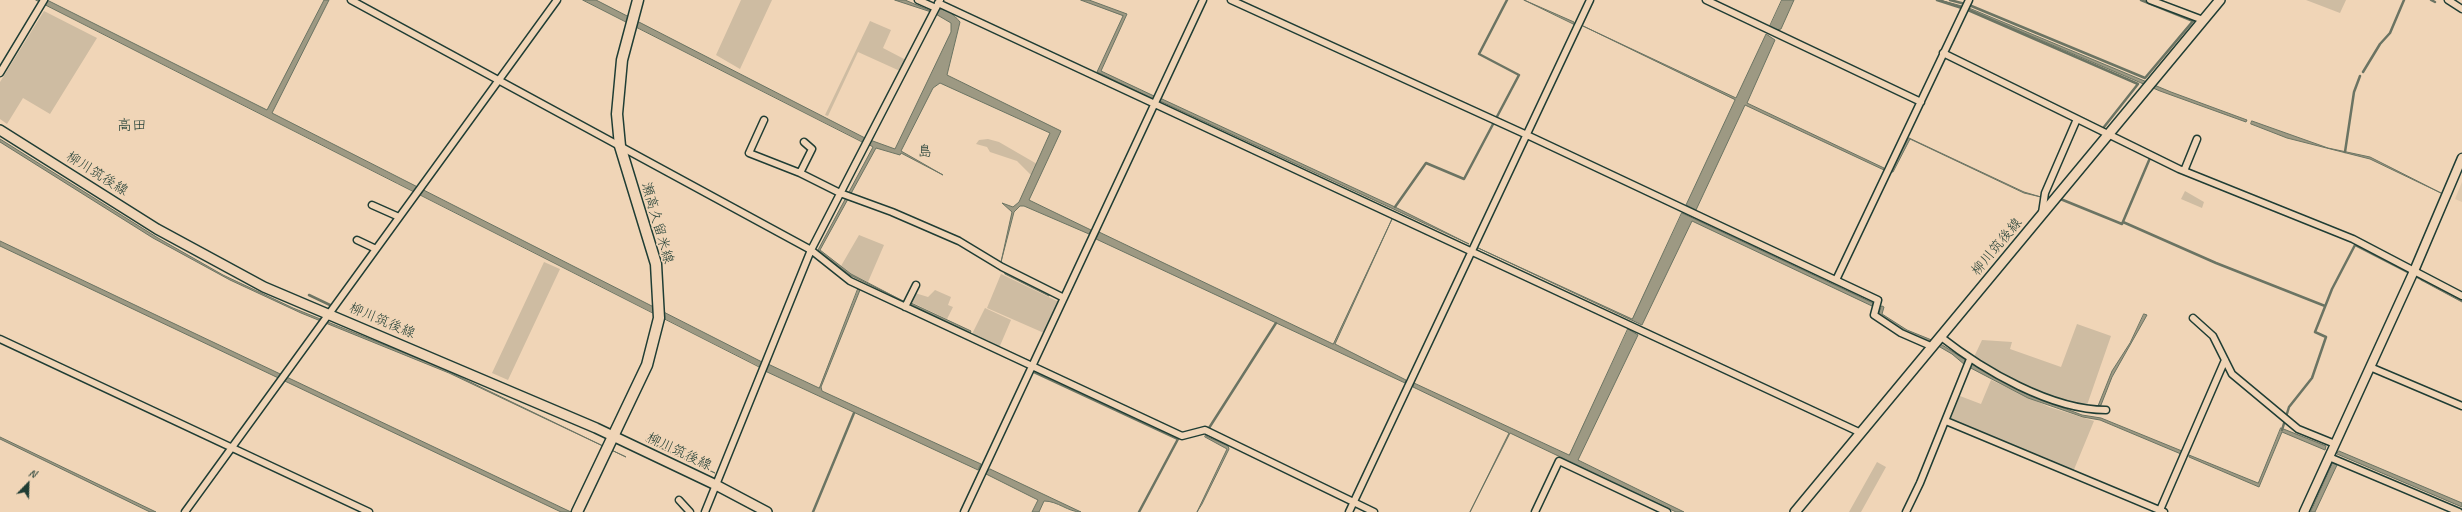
<!DOCTYPE html>
<meta charset="utf-8">
<style>
body{margin:0}
#map{position:relative;width:2462px;height:512px;overflow:hidden;background:#f0d5b7;font-family:Caveat,sans-serif}
canvas{display:block}
.north{position:absolute;left:8px;top:464px;width:40px;height:40px;-webkit-text-stroke:3px #f0d5b7;paint-order:stroke;rotate:23deg;font-size:11px;font-weight:700;line-height:16px;text-align:center;color:#1f3d34}
.north::after{content:'';display:block;margin:auto;width:14px;height:18px;background:#1f3d34;clip-path:polygon(50% 0,100% 100%,50% 72%,0 100%)}
</style>
<div id="map">
<canvas width="2462" height="512"></canvas>
<div class="north">N</div>
</div>
<script>
const g = document.querySelector('canvas').getContext('2d');
g.lineJoin = 'round';
function fill(path, color) { g.fillStyle = color; g.fill(path, 'evenodd'); }
function strokePath(path, color, width, dash) { g.strokeStyle = color; g.lineWidth = width; g.lineCap = dash ? 'butt' : 'round'; g.setLineDash(dash || []); g.stroke(path); }
function write(font, color, halo, rows, align = 'center') {
  g.font = font + ' Caveat,"Klee One",sans-serif'; g.lineWidth = 3.5; g.setLineDash([]); g.textBaseline = 'middle'; g.strokeStyle = halo; g.fillStyle = color; for (const [text, x, y, turn = 0] of rows) {
    g.save(); g.translate(x, y); g.rotate((+turn || 0) * Math.PI / 180); g.textAlign = isNaN(turn) ? turn : align; if (halo) g.strokeText(text, 0, 0); g.fillText(text, 0, 0); g.restore();
  }
}
const built = new Path2D(`
 M 2462,182 L 2462,202 L 2455,199 Z`);
const green = new Path2D(`
 M 741,0 L 772,0 L 740,69 L 716,55 Z
 M 2306,0 L 2346,0 L 2340,13 Z
 M 44,11 L 97,38 L 50,114 L 23,98 L 7,124 L 0,119 L 0,82 Z
 M 870,21 L 891,30 L 883,48 L 906,60 L 900,71 L 858,52 L 828,116 L 825,115 Z
 M 988,139 L 999,142 L 1037,164 L 1032,176 L 1017,161 L 990,152 L 987,147 L 976,144 L 979,140 Z
 M 2185,191 L 2204,202 L 2202,208 L 2181,199 Z
 M 859,235 L 884,245 L 868,282 L 851,274 L 841,266 Z
 M 544,262 L 560,269 L 508,380 L 492,373 Z
 M 1001,274 L 1059,302 L 1044,333 L 987,308 Z
 M 935,290 L 951,297 L 948,305 L 953,307 L 947,319 L 911,302 L 915,293 L 928,297 Z
 M 985,308 L 1011,320 L 999,348 L 972,334 Z
 M 2077,324 L 2111,336 L 2086,408 C 2047,400 2006,380 1974,357 L 1982,340 L 2012,342 L 2010,349 L 2061,367 Z
 M 1991,380 L 2049,407 L 2094,421 L 2073,472 L 1954,422 L 1951,418 L 1960,396 L 1981,404 Z
 M 1877,462 L 1886,467 L 1861,512 L 1849,512 Z`);
const water = new Path2D(`
 M 36,0 L 47,0 L 267,110 L 324,0 L 329,0 L 272,113 L 762,362 L 760,367 Z
 M 583,0 L 596,0 L 865,138 L 863,142 Z
 M 895,0 L 905,0 L 936,13 L 938,9 C 948,9 954,15 960,22 L 947,75 L 1061,131 L 1029,200 L 1091,230 L 1089,234 L 1024,206 L 1020,206 L 1014,212 L 1001,262 L 1012,212 L 1002,203 L 1013,207 L 1019,202 L 1050,133 L 940,83 L 933,88 L 901,151 L 943,175 L 901,153 L 900,155 L 876,148 L 820,250 L 851,274 L 905,302 L 850,275 L 818,250 L 873,147 L 868,144 L 870,140 L 895,149 L 951,32 L 951,23 L 934,13 Z
 M 1081,0 L 1089,0 L 1127,14 L 1101,71 L 1154,96 L 1153,99 L 1097,72 L 1123,16 Z
 M 1524,0 L 1574,22 L 1574,24 Z
 M 1782,0 L 1794,0 L 1781,29 L 1776,30 L 1770,26 Z
 M 1940,0 L 1969,8 L 2171,92 L 2247,120 L 2246,122 L 2160,91 L 1968,9 Z
 M 1583,26 L 1736,98 L 1766,34 L 1775,40 L 1747,103 L 1884,168 L 1884,170 L 1745,105 L 1696,210 L 1686,205 L 1735,100 Z
 M 1162,99 L 1395,207 L 1469,244 L 1160,101 Z
 M 2252,121 L 2328,148 L 2370,157 L 2443,194 L 2370,159 L 2287,138 L 2251,124 Z
 M 1909,138 L 2024,192 L 2041,197 L 2024,193 L 1910,139 L 1893,172 L 1891,172 Z
 M 0,139 L 158,238 L 223,275 L 293,308 L 437,366 L 626,457 L 449,373 L 301,313 L 230,280 L 153,238 L 0,142 Z
 M 1682,213 L 1873,303 L 1872,306 L 1692,221 L 1642,325 L 1476,247 L 1632,319 Z
 M 1392,219 L 1335,344 L 1406,380 L 1405,383 L 1096,239 L 1099,232 L 1333,344 Z
 M 0,241 L 571,512 L 561,512 L 0,246 Z
 M 1006,272 L 1050,294 L 1049,296 L 1005,274 Z
 M 2421,279 L 2462,301 L 2462,302 L 2421,280 Z
 M 858,289 L 860,290 L 821,387 L 822,391 L 981,464 L 978,470 L 765,371 L 768,364 L 819,388 Z
 M 911,303 L 971,331 L 970,333 L 910,304 Z
 M 1882,306 L 1884,307 L 1882,314 L 1907,330 L 1939,343 L 1972,364 L 2022,392 L 2082,415 L 2101,418 L 2182,451 L 2181,454 L 2100,420 L 2083,417 L 2028,398 L 1965,365 L 1952,354 L 1933,343 L 1904,331 L 1881,317 L 1879,314 Z
 M 2144,314 L 2147,315 L 2112,377 L 2101,405 L 2098,406 L 2112,371 L 2130,343 Z
 M 1628,329 L 1638,335 L 1578,460 L 1684,512 L 1676,512 L 1510,433 L 1470,512 L 1509,433 L 1413,387 L 1414,383 L 1569,455 Z
 M 2281,428 L 2326,446 L 2325,450 L 2282,432 L 2259,487 L 2189,457 L 2189,455 L 2258,483 Z
 M 1206,434 L 1206,436 L 1228,446 L 1229,449 L 1202,504 L 1197,512 L 1227,449 L 1205,437 Z
 M 0,437 L 156,512 L 150,512 L 0,439 Z
 M 646,440 L 715,473 L 647,442 Z
 M 2339,451 L 2462,503 L 2462,507 L 2337,454 Z
 M 2333,463 L 2337,465 L 2315,512 L 2311,512 Z
 M 990,469 L 1081,512 C 1068,512 1058,501 1044,501 L 1039,512 L 1032,512 L 1038,500 L 986,474 Z`);
const stream = new Path2D(`
 M 1937,0 L 1968,10 L 2138,84 L 2104,127
 M 1950,0 L 1969,5 L 2145,78 L 2193,21 L 2141,0
 M 2431,0 L 2435,2
 M 2363,72 L 2380,44 L 2390,33 L 2404,0
 M 2345,152 L 2354,92 L 2360,76
 M 2058,198 L 2122,224 L 2150,158
 M 1395,207 L 1426,163 L 1464,179 L 1519,75 L 1479,54 L 1507,0
 M 2123,222 L 2216,263 L 2325,306
 M 309,295 L 330,305
 M 1034,372 L 1178,439 L 1139,512
 M 1209,428 L 1276,323
 M 2282,430 L 2289,407 L 2312,378 L 2326,337 L 2315,332 L 2332,289 L 2355,245 L 2423,280
 M 813,512 L 854,413
 M 1657,512 L 1658,512`);
const minor = new Path2D(`
 M 351,0 L 811,250 L 850,281 L 1182,436 L 1205,430 L 1374,512
 M 918,0 L 936,8
 M 1231,0 L 1527,135 L 1878,300 L 1874,315 L 1901,333 L 1933,347
 M 1706,0 L 1921,102
 M 2150,0 L 2203,20
 M 2448,0 L 2462,9
 M 938,3 L 1861,433
 M 1943,53 L 2179,169 L 2353,239 L 2462,296
 M 0,73 L 44,0
 M 764,120 L 749,153 L 800,173 L 840,193 L 892,212 L 959,241 L 1002,267 L 1064,298
 M 2184,171 L 2197,139
 M 800,173 L 812,149 L 804,142
 M 372,205 L 399,217
 M 2042,213 L 2045,193 L 2077,119
 M 357,240 L 376,249
 M 1836,280 L 1969,0
 M 905,307 L 916,285
 M 2193,318 L 2213,336 L 2232,374 L 2298,429 L 2335,444
 M 1941,337 C 1983,370 2051,410 2106,410
 M 0,339 L 369,512
 M 2370,367 L 2462,406
 M 1946,421 L 2164,512
 M 2329,457 L 2459,512
 M 679,500 L 690,512
 M 2160,510 L 2225,360
 M 185,512 L 557,0
 M 705,512 L 811,250 L 940,0
 M 964,512 L 1203,0
 M 1349,512 L 1590,0
 M 1535,512 L 1559,461 L 1667,512
 M 1906,512 L 1920,483 L 1970,359`);
const tertiary = new Path2D(`
 M 2304,512 L 2414,271 L 2462,158`);
const secondary = new Path2D(`
 M 0,130 L 157,229 L 264,287 L 596,428 L 716,485 L 767,512
 M 1795,512 L 2220,0`);
const primary = new Path2D(`
 M 577,512 L 647,365 L 659,318 L 656,264 L 620,146 L 617,114 L 622,60 L 638,0`);
const streetNames = [
 ["柳川筑後線",97,174,32],
 ["瀬高久留米線",657,223,74],
 ["柳川筑後線",1997,247,-50],
 ["柳川筑後線",382,321,23],
 ["柳川筑後線",679,452,25]
];
const neighbourhoodNames = [
 ["高田",132,126],
 ["島",925,152]
];
fill(built, '#dec8ac');
fill(green, '#cebca2');
fill(water, '#9d9983');
strokePath(water, '#6b7463', 1);
strokePath(stream, '#6b7463', 2.5);
strokePath(minor, '#1f3d34', 9);
strokePath(tertiary, '#1f3d34', 11);
strokePath(secondary, '#1f3d34', 12);
strokePath(primary, '#1f3d34', 13);
strokePath(minor, '#f0d5b7', 6);
strokePath(tertiary, '#f0d5b7', 8);
strokePath(secondary, '#f0d5b7', 9);
strokePath(primary, '#f0d5b7', 10);
write('14px', '#1f3d34', '#f0d5b7', streetNames);
write('15px', '#1f3d34', '#f0d5b7', neighbourhoodNames);
</script>
